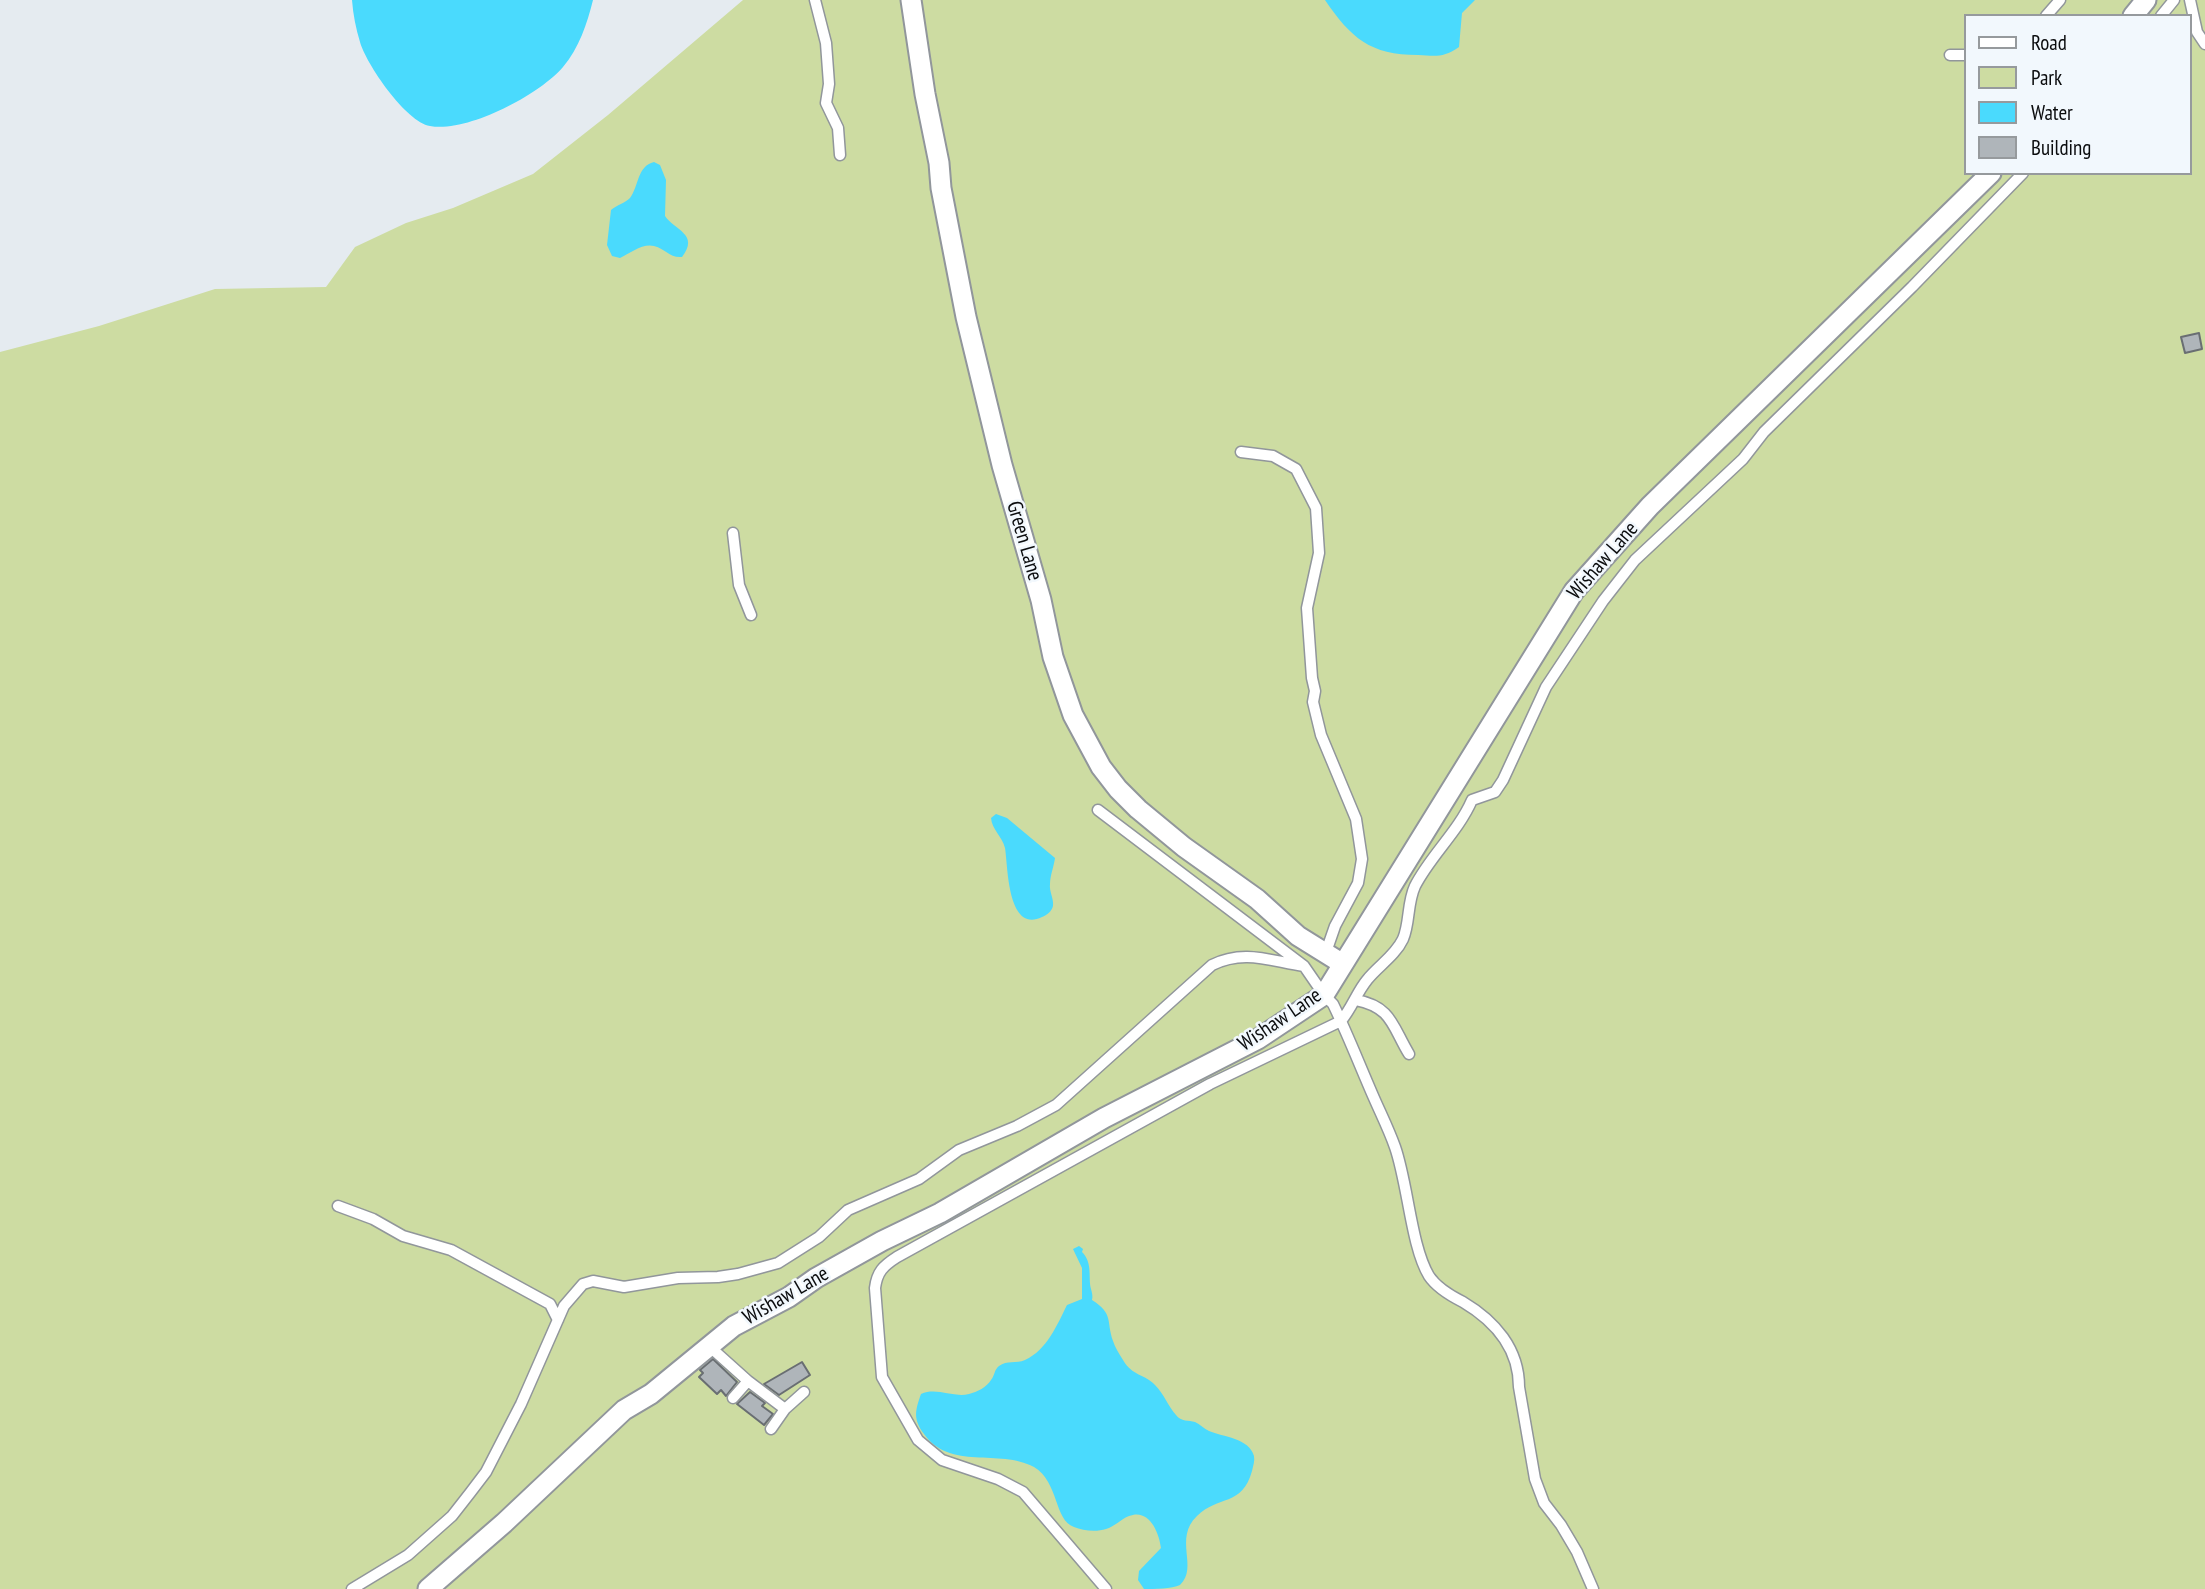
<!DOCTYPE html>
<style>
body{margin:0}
#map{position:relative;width:2205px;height:1589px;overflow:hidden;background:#e5ebf0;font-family:"PT Sans Narrow",sans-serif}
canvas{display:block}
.legend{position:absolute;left:1964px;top:14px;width:228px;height:161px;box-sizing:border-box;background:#f2f8fd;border:2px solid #969a9d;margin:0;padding:9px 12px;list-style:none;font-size:21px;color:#0b0c0e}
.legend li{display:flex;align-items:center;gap:14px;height:35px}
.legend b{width:35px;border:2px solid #969a9d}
</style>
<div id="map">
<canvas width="2205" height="1589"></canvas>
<ul class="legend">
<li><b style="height:9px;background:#fff"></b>Road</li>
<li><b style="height:19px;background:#cddca2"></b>Park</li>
<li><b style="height:19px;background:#4adafd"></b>Water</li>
<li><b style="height:19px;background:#afb5ba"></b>Building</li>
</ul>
</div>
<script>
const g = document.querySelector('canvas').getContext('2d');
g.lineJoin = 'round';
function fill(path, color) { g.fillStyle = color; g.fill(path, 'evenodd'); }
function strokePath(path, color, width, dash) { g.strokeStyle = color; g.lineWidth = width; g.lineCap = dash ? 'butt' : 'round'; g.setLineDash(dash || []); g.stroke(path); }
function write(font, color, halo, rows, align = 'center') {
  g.font = font + ' "PT Sans Narrow",sans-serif'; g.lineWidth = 5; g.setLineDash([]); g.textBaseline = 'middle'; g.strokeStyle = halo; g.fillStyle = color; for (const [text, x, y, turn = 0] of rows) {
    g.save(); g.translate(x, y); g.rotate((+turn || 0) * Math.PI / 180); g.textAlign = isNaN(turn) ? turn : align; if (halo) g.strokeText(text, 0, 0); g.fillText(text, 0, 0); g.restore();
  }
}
const green = new Path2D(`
 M 743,0 L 2205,0 L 2205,1589 L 0,1589 L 0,352 L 99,326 L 215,289 L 326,287 L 355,247 L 406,223 L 453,208 L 533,174 L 608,115 ZM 1965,16 L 2189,16 L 2189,173 L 1965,173 Z`);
const water = new Path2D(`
 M 352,0 L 593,0 C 587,24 579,48 563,67 C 539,95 467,133 430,126 C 406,122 366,64 360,42 C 356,29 353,14 352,0 Z
 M 1325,0 L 1475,0 L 1462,13 L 1459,47 C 1443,58 1436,56 1418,55 C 1370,55 1351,38 1325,0 Z
 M 654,162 L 660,165 L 666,180 L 665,216 C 674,230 700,234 682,257 C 669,258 666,249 654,246 C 643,243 630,253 620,258 L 612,256 L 607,245 L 611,210 C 617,205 625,203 630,198 C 639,186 637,166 654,162 Z
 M 996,814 L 1007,818 L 1055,858 C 1054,866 1050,876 1050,884 C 1049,891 1054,899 1053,906 C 1052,911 1047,915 1042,917 C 1007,934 1008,865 1005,848 C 1002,836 992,830 991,818 Z
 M 1079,1246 L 1083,1249 L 1082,1252 C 1093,1263 1088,1277 1091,1289 C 1092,1293 1093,1296 1092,1300 C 1114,1314 1106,1321 1113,1341 C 1115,1347 1119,1354 1123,1360 C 1132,1376 1145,1374 1155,1385 C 1164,1394 1168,1406 1176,1415 C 1181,1422 1189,1420 1195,1422 C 1200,1424 1204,1429 1209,1431 C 1223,1437 1249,1438 1254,1456 C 1255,1461 1253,1466 1252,1471 C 1242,1507 1218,1495 1197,1516 C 1173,1539 1199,1567 1180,1585 C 1172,1589 1154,1589 1144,1589 L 1138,1580 L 1139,1571 L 1161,1548 C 1159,1532 1149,1508 1129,1516 C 1121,1519 1114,1527 1106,1529 C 1097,1532 1083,1531 1074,1527 C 1054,1520 1059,1482 1034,1467 C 999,1448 950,1471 924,1434 C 913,1419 915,1411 921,1394 C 937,1387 953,1398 969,1394 C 977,1392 987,1387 991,1380 C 995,1375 994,1370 999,1366 C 1007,1360 1016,1364 1025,1360 C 1047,1350 1057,1325 1067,1305 L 1082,1299 L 1082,1268 L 1073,1249 Z`);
const building = new Path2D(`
 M 2199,333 L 2202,349 L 2185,353 L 2181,337 Z
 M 713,1359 L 737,1382 L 726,1396 L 721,1390 L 717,1394 L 699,1377 L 703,1373 L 700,1370 Z
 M 802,1362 L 810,1375 L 779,1395 L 764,1384 Z
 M 750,1392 L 765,1403 L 762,1406 L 773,1414 L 764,1425 L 737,1404 Z`);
const service = new Path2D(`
 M 815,0 L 826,43 L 829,84 L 826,103 L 838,128 L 840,155
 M 2190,0 L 2197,32 L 2205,44
 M 2046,16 L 2060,0
 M 2161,16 L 2174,0
 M 1950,55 L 1965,55
 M 1241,452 L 1273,456 L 1296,469 L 1316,508 L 1319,553 L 1307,608 L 1312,678 L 1315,691 L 1313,702 L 1321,735 L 1356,819 L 1362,859 L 1358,883 L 1335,926 L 1326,952
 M 733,533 L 739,585 L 751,615
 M 1098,810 L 1304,966 L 1324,995 L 1333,1004 C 1348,1035 1360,1066 1374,1098 C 1381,1114 1389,1130 1395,1147 C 1408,1184 1411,1246 1429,1276 C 1437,1288 1451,1296 1463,1302 C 1495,1321 1519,1349 1519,1387 L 1535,1479 L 1544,1503 L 1561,1525 L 1577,1552 L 1593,1589
 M 1356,1000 C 1392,1007 1392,1026 1409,1054
 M 338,1206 L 373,1219 L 403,1236 L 451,1250 L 550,1304 L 558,1320
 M 709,1346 L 748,1381 L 785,1409
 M 733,1398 L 748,1381
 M 771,1429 L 785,1409 L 804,1392
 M 352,1589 L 408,1555 L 452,1516 L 470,1493 L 486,1472 L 521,1404 L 564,1306 L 583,1284 L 593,1281 L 624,1287 L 678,1278 L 718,1277 L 738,1274 L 778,1263 L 819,1237 L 848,1210 L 919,1179 L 959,1150 L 1017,1126 L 1056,1105 L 1212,965 C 1244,949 1270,961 1304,966
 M 1106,1589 L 1023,1492 L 998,1479 L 942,1460 L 918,1440 L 882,1377 L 875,1288 C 877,1272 883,1266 897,1257 L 1210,1084 L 1341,1021 C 1352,1008 1357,992 1367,980 C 1378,966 1395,956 1403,939 C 1410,923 1407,903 1415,886 C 1431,855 1458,832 1472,800 L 1495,792 L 1503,780 L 1546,687 L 1603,601 L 1635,560 L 1743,459 L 1764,432 L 1912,287 L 2023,173`);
const minor = new Path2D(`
 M 911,0 L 925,94 L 939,163 L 941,188 L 966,317 L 1002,465 L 1041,600 L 1053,657 L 1073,715 L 1101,767 L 1118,789 L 1138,809 L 1184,847 L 1257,899 L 1298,936 L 1343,964
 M 2133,16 L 2146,0
 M 428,1589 L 504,1523 L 624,1410 L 651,1394 L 734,1326 L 789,1297 L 816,1278 L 882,1241 L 940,1213 L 1104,1118 L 1258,1039 L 1324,995 L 1574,591 L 1650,506 L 1991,173`);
const streetNames = [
 ["Green Lane",1024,541,74],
 ["Wishaw Lane",1603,561,-49],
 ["Wishaw Lane",1280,1020,-34],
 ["Wishaw Lane",786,1296,-30]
];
fill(green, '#cddca2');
fill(water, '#4adafd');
fill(building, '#afb5ba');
strokePath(building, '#696e72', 2);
strokePath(service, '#91969b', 13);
strokePath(minor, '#91969b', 23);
strokePath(service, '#fff', 10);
strokePath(minor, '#fff', 19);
write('21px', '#0b0c0e', '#f2f8fd', streetNames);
</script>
